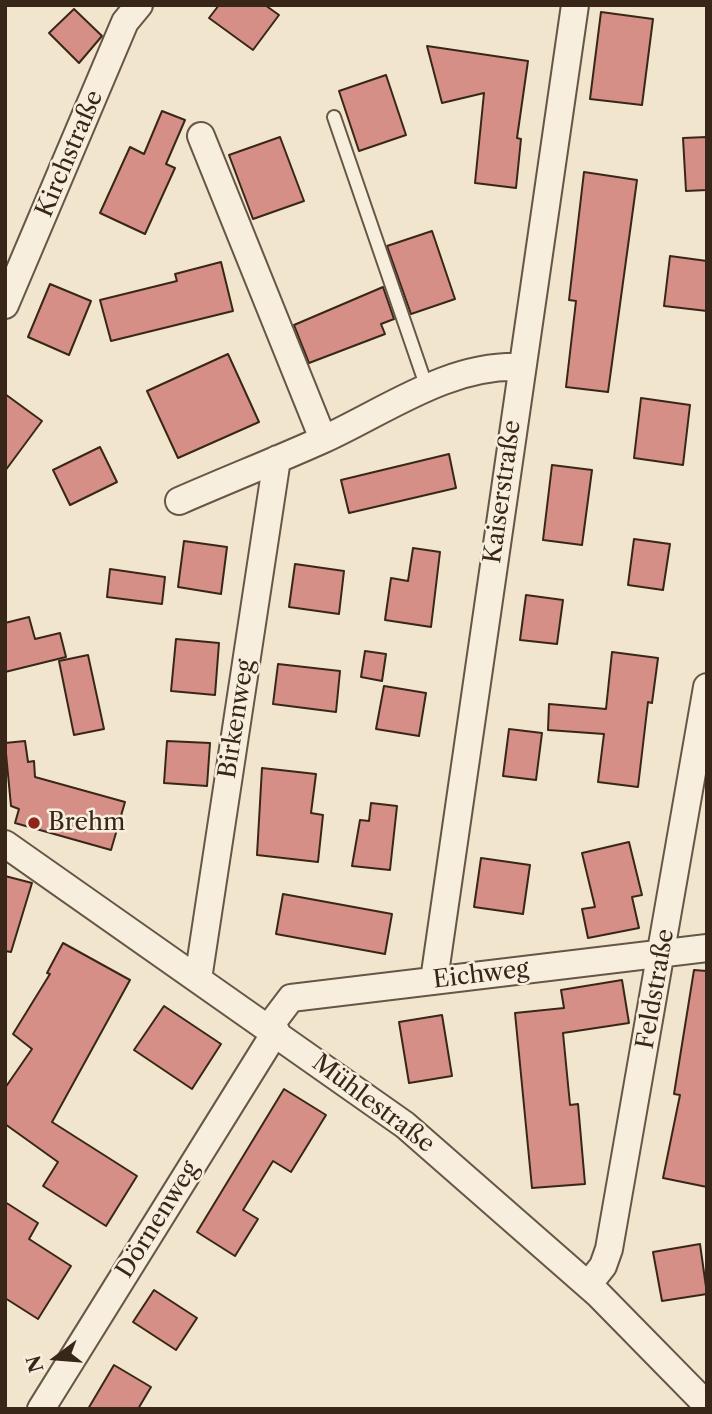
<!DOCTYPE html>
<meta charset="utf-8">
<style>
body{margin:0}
#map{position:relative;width:712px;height:1414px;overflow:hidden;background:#f2e5cd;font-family:"Libre Caslon Text",serif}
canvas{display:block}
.frame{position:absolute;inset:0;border:7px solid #382719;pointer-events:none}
.north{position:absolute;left:21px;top:1323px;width:70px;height:70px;-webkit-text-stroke:5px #f7eede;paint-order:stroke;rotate:254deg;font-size:19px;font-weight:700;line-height:28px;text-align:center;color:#382719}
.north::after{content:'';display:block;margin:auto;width:24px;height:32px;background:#382719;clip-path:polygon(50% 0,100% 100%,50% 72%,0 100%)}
</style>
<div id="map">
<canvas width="712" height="1414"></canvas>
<div class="frame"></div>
<div class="north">N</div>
</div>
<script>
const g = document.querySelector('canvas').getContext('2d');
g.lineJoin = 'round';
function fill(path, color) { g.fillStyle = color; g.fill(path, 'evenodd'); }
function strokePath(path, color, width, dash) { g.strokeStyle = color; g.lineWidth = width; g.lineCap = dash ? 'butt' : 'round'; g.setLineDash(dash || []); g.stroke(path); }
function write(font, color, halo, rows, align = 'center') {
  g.font = font + ' "Libre Caslon Text",serif'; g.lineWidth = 5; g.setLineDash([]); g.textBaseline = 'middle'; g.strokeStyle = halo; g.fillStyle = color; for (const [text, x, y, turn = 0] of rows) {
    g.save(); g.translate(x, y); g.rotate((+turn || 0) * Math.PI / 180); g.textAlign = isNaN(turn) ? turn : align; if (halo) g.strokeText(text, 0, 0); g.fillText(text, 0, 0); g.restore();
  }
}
const building = new Path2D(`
 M 219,5 L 265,5 L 279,15 L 253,50 L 209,18 Z
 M 74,9 L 102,36 L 79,63 L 49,33 Z
 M 601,12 L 653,19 L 642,105 L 590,99 Z
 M 427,46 L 528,61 L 517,138 L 521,139 L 516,188 L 475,183 L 484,93 L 442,103 Z
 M 386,75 L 406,135 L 359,151 L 339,91 Z
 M 162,111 L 185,120 L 166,164 L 175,168 L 145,234 L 100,213 L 130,147 L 144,154 Z
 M 280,137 L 304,201 L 253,219 L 229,155 Z
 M 707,137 L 707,190 L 686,191 L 683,138 Z
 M 584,172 L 637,180 L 608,392 L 566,387 L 576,301 L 569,300 Z
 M 432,231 L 455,299 L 411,314 L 387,246 Z
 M 670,256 L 707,261 L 707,311 L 664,306 Z
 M 221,262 L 233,311 L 111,341 L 100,300 L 177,281 L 175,274 Z
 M 50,284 L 91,301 L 69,355 L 28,337 Z
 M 383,287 L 394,319 L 381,324 L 385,334 L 309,363 L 294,325 Z
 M 228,354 L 259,422 L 178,458 L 147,391 Z
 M 5,394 L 42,421 L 5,471 Z
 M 641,398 L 690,405 L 683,465 L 634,458 Z
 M 100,447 L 117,482 L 70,505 L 53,470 Z
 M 449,454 L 456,488 L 349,513 L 341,480 Z
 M 552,465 L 592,470 L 582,545 L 543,540 Z
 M 634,539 L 670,544 L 663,590 L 628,585 Z
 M 184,541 L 227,547 L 221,594 L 178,587 Z
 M 413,548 L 440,552 L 431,627 L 385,620 L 391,578 L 408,581 Z
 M 295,564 L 344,571 L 339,614 L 289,607 Z
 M 110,569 L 165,577 L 162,604 L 107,597 Z
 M 526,595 L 563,600 L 557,644 L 520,640 Z
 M 29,617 L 35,639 L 60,633 L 66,657 L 5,672 L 5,623 Z
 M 176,639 L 219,643 L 215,695 L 171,691 Z
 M 365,651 L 386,654 L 382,681 L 361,677 Z
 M 612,652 L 658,658 L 652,703 L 648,702 L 638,787 L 598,782 L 604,734 L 548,730 L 549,704 L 606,709 Z
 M 88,655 L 104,729 L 74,735 L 59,661 Z
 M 278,664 L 340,671 L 336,712 L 273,704 Z
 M 384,686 L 426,693 L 419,736 L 376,729 Z
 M 509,729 L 542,733 L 536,780 L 503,776 Z
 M 25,741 L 28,762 L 34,761 L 35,777 L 125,802 L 111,850 L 15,823 L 19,809 L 11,806 L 5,743 Z
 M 167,741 L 210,743 L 207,786 L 164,783 Z
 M 262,768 L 316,774 L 311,813 L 323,815 L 318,862 L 257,855 Z
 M 371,803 L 397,806 L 390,870 L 352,866 L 360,820 L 369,821 Z
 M 629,842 L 642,895 L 632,897 L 639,928 L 588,938 L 582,909 L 595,907 L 582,853 Z
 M 481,858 L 530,865 L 523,914 L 474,907 Z
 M 5,876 L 32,883 L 11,952 L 5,951 Z
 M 283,894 L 392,914 L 385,954 L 276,934 Z
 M 63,943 L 130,980 L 52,1122 L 137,1176 L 106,1226 L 43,1186 L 58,1162 L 5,1124 L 5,1088 L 32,1049 L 13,1034 L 50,974 L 47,973 Z
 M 694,970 L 707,971 L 707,1187 L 663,1178 L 680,1095 L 674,1094 Z
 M 622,980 L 629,1023 L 563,1033 L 570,1105 L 578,1104 L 585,1184 L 532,1188 L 515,1013 L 564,1008 L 561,990 Z
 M 164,1006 L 221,1044 L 192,1089 L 134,1050 Z
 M 442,1015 L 452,1076 L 409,1083 L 399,1022 Z
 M 284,1089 L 326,1115 L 291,1172 L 273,1161 L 243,1210 L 258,1219 L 235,1256 L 197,1232 Z
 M 5,1202 L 38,1223 L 29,1239 L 71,1266 L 38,1319 L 5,1298 Z
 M 700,1244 L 707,1294 L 662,1301 L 653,1252 Z
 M 154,1290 L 197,1318 L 176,1350 L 133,1322 Z
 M 114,1365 L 151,1387 L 138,1409 L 88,1409 Z`);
const lane = new Path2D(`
 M 334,117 L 427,388`);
const street = new Path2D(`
 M 201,136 L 323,439
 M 5,305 L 125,22 L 139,5
 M 179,501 C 227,480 275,461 322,440 C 386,411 448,364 521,367
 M 5,844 L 405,1125 L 598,1294 L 707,1405
 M 198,979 L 277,459
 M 434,980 L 575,5
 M 269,1027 L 291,998 L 707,948
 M 588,1285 L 603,1266 L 609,1249 L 707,687
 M 41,1409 L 276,1031`);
const markers = [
 [34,823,7,"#8f2418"]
];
const streetNames = [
 ["Kirchstraße",70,154,-67],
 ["Kaiserstraße",503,492,-82],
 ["Birkenweg",237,719,-81],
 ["Eichweg",481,975,-7],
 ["Feldstraße",656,989,-80],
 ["Mühlestraße",373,1104,37],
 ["Dörnenweg",158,1220,-58]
];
const poiNames = [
 ["Brehm",48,823]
];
fill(building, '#d58f86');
strokePath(building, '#382719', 2);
strokePath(lane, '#665646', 16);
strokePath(street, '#665646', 30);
strokePath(lane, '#f7eede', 12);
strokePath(street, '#f7eede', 26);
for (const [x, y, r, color] of markers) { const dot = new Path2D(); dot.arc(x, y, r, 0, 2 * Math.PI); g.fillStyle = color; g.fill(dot); strokePath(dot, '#f7eede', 2.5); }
write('24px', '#382719', '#f7eede', streetNames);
write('24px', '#382719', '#f7eede', poiNames, 'left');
</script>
